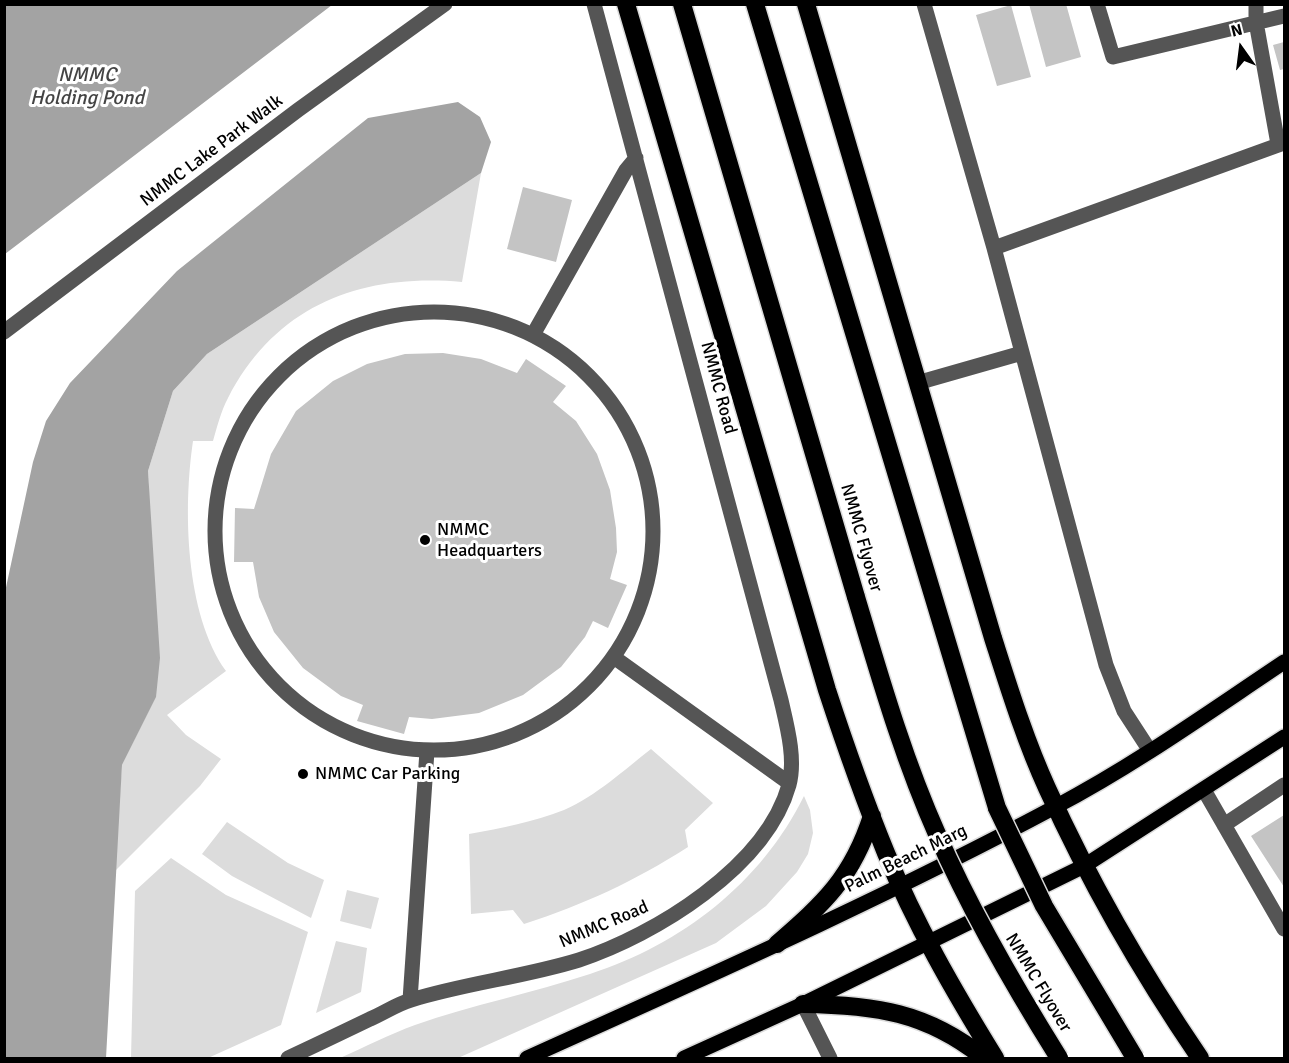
<!DOCTYPE html>
<style>
body{margin:0}
#map{position:relative;width:1289px;height:1063px;overflow:hidden;background:#fff;font-family:Signika,sans-serif}
canvas{display:block}
.frame{position:absolute;inset:0;border:6px solid #000;pointer-events:none}
.north{position:absolute;left:1211px;top:18px;width:60px;height:60px;-webkit-text-stroke:4px #fff;paint-order:stroke;rotate:346deg;font-size:16px;font-weight:700;line-height:24px;text-align:center;color:#000}
.north::after{content:'';display:block;margin:auto;width:21px;height:27px;background:#000;clip-path:polygon(50% 0,100% 100%,50% 72%,0 100%)}
</style>
<div id="map">
<canvas width="1289" height="1063"></canvas>
<div class="frame"></div>
<div class="north">N</div>
</div>
<script>
const g = document.querySelector('canvas').getContext('2d');
g.lineJoin = 'round';
function fill(path, color) { g.fillStyle = color; g.fill(path, 'evenodd'); }
function strokePath(path, color, width, dash) { g.strokeStyle = color; g.lineWidth = width; g.lineCap = dash ? 'butt' : 'round'; g.setLineDash(dash || []); g.stroke(path); }
function write(font, color, halo, rows, align = 'center') {
  g.font = font + ' Signika,sans-serif'; g.lineWidth = 6; g.setLineDash([]); g.textBaseline = 'middle'; g.strokeStyle = halo; g.fillStyle = color; for (const [text, x, y, turn = 0] of rows) {
    g.save(); g.translate(x, y); g.rotate((+turn || 0) * Math.PI / 180); g.textAlign = isNaN(turn) ? turn : align; if (halo) g.strokeText(text, 0, 0); g.fillText(text, 0, 0); g.restore();
  }
}
const green = new Path2D(`
 M 481,173 L 462,282 C 361,273 276,305 228,398 C 221,411 217,427 213,441 L 193,441 C 183,508 185,614 226,671 L 167,715 L 186,735 L 221,759 L 200,786 L 114,872 L 122,765 L 156,696 L 148,471 L 173,391 L 207,354 Z
 M 651,749 L 713,803 L 685,830 L 688,847 C 633,882 585,904 524,924 L 513,910 L 471,914 L 469,834 C 502,828 533,822 564,810 C 596,796 624,770 651,749 Z
 M 804,796 L 810,810 L 813,833 L 808,854 L 797,872 L 766,906 L 716,943 L 458,1058 L 340,1058 C 365,1047 390,1034 415,1025 C 472,1005 532,993 590,974 C 682,944 761,883 804,796 Z
 M 227,822 L 288,863 L 324,880 L 311,918 L 232,876 L 202,854 Z
 M 171,858 L 226,895 L 308,932 L 281,1025 L 208,1058 L 131,1058 L 135,891 Z
 M 347,890 L 379,898 L 371,929 L 340,921 Z
 M 336,941 L 367,948 L 361,992 L 316,1013 Z`);
const water = new Path2D(`
 M 5,4 L 332,4 L 332,5 L 5,254 Z
 M 458,102 L 480,117 L 491,142 L 481,173 L 207,354 L 173,391 L 148,471 L 160,658 L 156,697 L 122,765 L 106,1058 L 5,1058 L 5,592 L 33,462 L 46,421 L 70,383 L 177,271 L 368,118 Z`);
const building = new Path2D(`
 M 1029,4 L 1066,4 L 1081,57 L 1046,67 Z
 M 1011,5 L 1031,77 L 997,86 L 976,15 Z
 M 1284,42 L 1284,69 L 1280,70 L 1273,45 Z
 M 523,187 L 572,200 L 556,262 L 507,249 Z
 M 443,353 L 481,359 L 517,373 L 526,359 L 566,386 L 553,402 L 576,421 L 597,454 L 610,490 L 616,528 L 617,552 L 610,579 L 627,585 L 608,628 L 593,621 L 585,637 L 561,667 L 523,695 L 479,713 L 432,719 L 409,717 L 404,734 L 357,721 L 363,705 L 341,696 L 303,668 L 274,632 L 259,597 L 253,562 L 234,562 L 235,508 L 254,509 L 271,454 L 296,411 L 333,381 L 367,364 L 405,354 Z
 M 1284,815 L 1284,887 L 1251,836 Z`);
const minor = new Path2D(`
 M 924,4 L 994,248
 M 1097,4 L 1113,57 L 1284,16
 M 1256,4 L 1256,22 L 1278,144
 M215 531a219 219 0 1 1 438 0a219 219 0 1 1-438 0Z
 M 4,332 L 298,110 L 445,4
 M 534,333 L 626,170 L 636,158
 M 917,383 L 1022,353
 M 615,658 L 789,783
 M 1150,751 L 1124,711 L 1106,665 L 994,248 L 1284,143
 M 1204,790 L 1284,929
 M 1224,825 L 1284,785
 M 410,1000 L 427,751
 M 803,1004 L 830,1058
 M 288,1058 C 316,1045 343,1032 370,1019 C 384,1013 397,1004 411,1000 C 466,983 524,977 579,960 C 655,935 766,867 789,785 C 796,759 787,726 781,700 L 594,4`);
const major = new Path2D(`
 M 527,1058 C 704,978 883,899 1055,807 C 1135,765 1209,712 1284,662
 M 684,1058 L 803,1004 L 1084,866 L 1284,737`);
const highway = new Path2D(`
 M 626,4 L 827,690 C 845,745 864,799 886,853 C 915,924 955,993 995,1058
 M 682,4 L 856,597
 M 755,4 L 997,808
 M 806,4 L 993,638 C 1009,688 1025,740 1047,788 C 1090,883 1142,973 1200,1058
 M 777,944 C 824,903 852,878 872,816
 M 803,1004 C 875,1005 927,1012 984,1058`);
const highwayBridge = new Path2D(`
 M 856,597 C 880,677 903,758 937,834 C 971,912 1014,986 1059,1058
 M 997,808 L 1044,906 L 1135,1058`);
const markers = [
 [425,540,6,"#000"],
 [303,774,6,"#000"]
];
const streetNames = [
 ["NMMC Lake Park Walk",212,151,-37],
 ["NMMC Road",718,388,75],
 ["NMMC Flyover",861,538,74],
 ["Palm Beach Marg",906,859,-26],
 ["NMMC Road",604,925,-23],
 ["NMMC Flyover",1038,983,59]
];
const poiNames = [
 ["NMMC",437,530],
 ["Headquarters",437,551],
 ["NMMC Car Parking",315,774]
];
const waterNames = [
 ["NMMC",87,76],
 ["Holding Pond",87,99]
];
fill(green, '#dcdcdc');
fill(water, '#a3a3a3');
fill(building, '#c4c4c4');
strokePath(major, '#dbdbdb', 18);
strokePath(highway, '#dbdbdb', 21);
strokePath(minor, '#555', 15);
strokePath(major, '#000', 15);
strokePath(highway, '#000', 18);
strokePath(highwayBridge, '#dbdbdb', 21, []);
strokePath(highwayBridge, '#000', 18);
for (const [x, y, r, color] of markers) { const dot = new Path2D(); dot.arc(x, y, r, 0, 2 * Math.PI); g.fillStyle = color; g.fill(dot); strokePath(dot, '#fff', 2); }
write('18px', '#000', '#fff', streetNames);
write('18px', '#000', '#fff', poiNames, 'left');
write('italic 20px', '#444', '#fff', waterNames);
</script>
